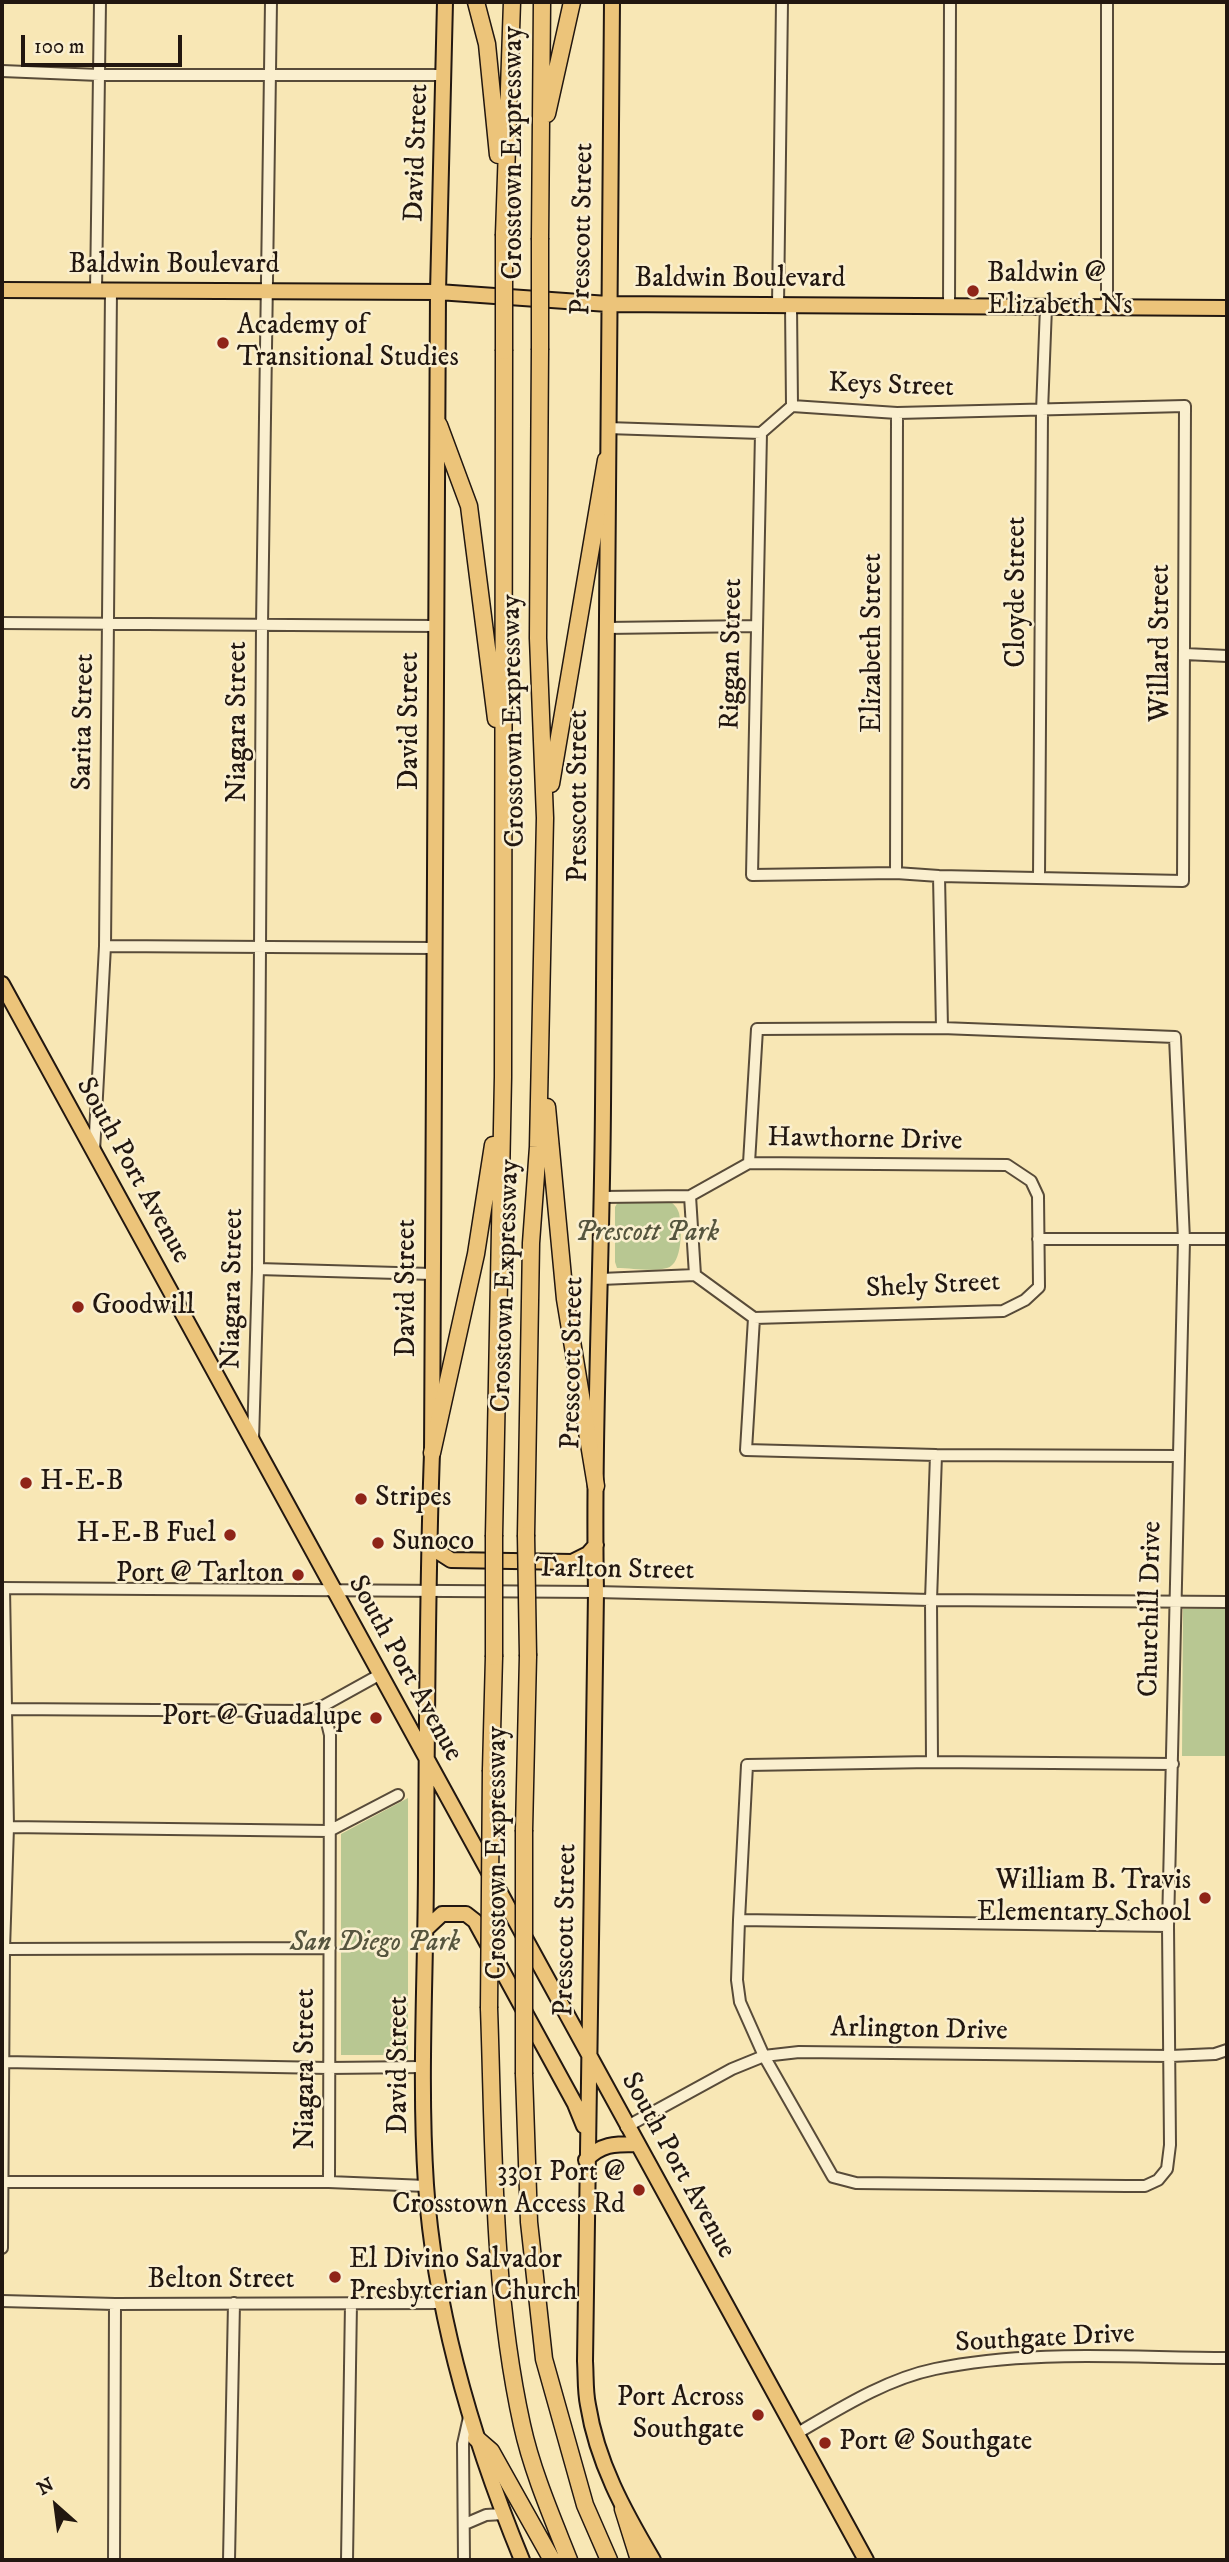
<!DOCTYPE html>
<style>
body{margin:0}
#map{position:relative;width:1229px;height:2562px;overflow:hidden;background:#f8e7b5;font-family:"IM FELL DW Pica",serif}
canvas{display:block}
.frame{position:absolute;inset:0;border:4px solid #221710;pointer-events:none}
.north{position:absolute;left:21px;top:2471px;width:70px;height:70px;-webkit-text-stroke:5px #faefcf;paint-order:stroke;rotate:332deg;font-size:19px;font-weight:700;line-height:28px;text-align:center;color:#221710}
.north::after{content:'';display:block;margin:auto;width:24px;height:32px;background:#221710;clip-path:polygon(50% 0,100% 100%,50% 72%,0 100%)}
.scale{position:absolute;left:21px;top:35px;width:161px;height:32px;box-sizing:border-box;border:4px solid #221710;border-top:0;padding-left:9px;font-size:21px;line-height:24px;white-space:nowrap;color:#221710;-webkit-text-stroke:5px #faefcf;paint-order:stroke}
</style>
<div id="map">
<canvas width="1229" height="2562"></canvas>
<div class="frame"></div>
<div class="north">N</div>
<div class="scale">100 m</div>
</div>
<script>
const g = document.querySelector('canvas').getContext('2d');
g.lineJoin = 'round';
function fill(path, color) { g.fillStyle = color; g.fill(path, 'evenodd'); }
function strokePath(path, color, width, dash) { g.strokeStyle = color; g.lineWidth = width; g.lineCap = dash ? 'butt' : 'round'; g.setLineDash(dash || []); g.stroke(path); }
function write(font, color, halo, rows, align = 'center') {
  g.font = font + ' "IM FELL DW Pica",serif'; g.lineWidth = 5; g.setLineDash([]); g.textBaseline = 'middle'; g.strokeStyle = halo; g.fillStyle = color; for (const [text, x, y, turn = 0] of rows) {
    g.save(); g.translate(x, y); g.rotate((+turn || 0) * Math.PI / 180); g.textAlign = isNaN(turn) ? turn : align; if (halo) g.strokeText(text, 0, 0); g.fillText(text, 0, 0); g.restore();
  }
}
const green = new Path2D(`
 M 619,1200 L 669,1201 C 674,1204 677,1207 679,1213 C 682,1227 683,1264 667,1268 C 653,1272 632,1268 617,1268 L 615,1262 L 615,1207 Z
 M 1227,1608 L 1227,1756 L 1182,1756 L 1183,1609 Z
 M 408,1798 L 408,2055 L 341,2055 L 341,1834 Z`);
const minor = new Path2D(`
 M 2,71 L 99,75 L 445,75
 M 96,291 L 100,2
 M 778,305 L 782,2
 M 791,305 L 792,406
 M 949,306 L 950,2
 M 1107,307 L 1107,2
 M 607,428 L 761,433 L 792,406 L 897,413 L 1185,406 L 1183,881 L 939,876 L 896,873 L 752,875 L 761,433
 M 2,623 L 436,626
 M 606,628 L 757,626
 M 1185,654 L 1227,656
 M 896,873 L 897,413
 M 939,876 L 942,1028
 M 1039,877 L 1042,411 L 1046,307
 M 105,946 L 434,948
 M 94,1152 L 105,946 L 111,291
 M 749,1163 L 757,1029 L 942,1028 L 1175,1037 L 1184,1240 L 1168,1926 L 1170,2145 L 1167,2169 L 1158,2180 L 1145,2186 L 1126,2186 L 856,2183 L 833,2177 L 764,2056 L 740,2002 L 737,1980 L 739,1920 L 747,1765 L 932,1762 L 1173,1764
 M 690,1196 L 695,1275
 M 1038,1239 L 1227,1239
 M 258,1269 L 432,1274
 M 601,1279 L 695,1275 L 754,1318 L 1003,1311 L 1025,1300 L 1039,1287 L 1038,1196 L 1031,1181 L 1007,1165 L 749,1163 L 690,1196 L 602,1197
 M 754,1318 L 746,1450 L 936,1455 L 1178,1456
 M 253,1441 L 258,1269 L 262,625 L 271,2
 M 2,1588 L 596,1592 L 931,1600 L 1227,1602
 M 323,1706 L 330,1735 L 329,2182
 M 5,1709 L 304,1711 L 323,1706 L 379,1675
 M 932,1762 L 931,1600 L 936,1455
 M 8,1827 L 329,1831 L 398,1795
 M 739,1920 L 1168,1926
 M 4,1949 L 330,1948
 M 4,2062 L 328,2068 L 423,2067
 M 626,2127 L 732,2069 L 764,2056 L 799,2052 L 1171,2056 L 1215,2054 L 1227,2050
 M 4,2182 L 329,2182 L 426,2186
 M 2,2248 L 4,1949 L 8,1827 L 4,1588
 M 2,2301 L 115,2304 L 441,2303
 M 796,2434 C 839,2409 886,2379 935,2369 C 1030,2349 1131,2358 1227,2358
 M 465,2524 L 486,2515 L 503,2514
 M 114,2560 L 115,2304
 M 229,2560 L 234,2303
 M 347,2560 L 351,2303
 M 464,2560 L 463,2444 L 469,2417`);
const major = new Path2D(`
 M 445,2 L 438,292 L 432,1453 C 427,1590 427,1727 426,1864 C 426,1971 419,2079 426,2185 C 435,2314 473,2441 522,2560
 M 612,2 C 607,369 605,737 603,1105 C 602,1267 593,1430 596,1592 L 585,2361 C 586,2376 585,2391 588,2405 C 597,2462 624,2511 653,2560
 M 2,290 L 438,292 L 608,304 L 1227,308
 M 2,984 L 866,2560
 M 429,1538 L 437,1551 L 451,1560 L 572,1562 L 588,1554 L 596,1545
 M 426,1929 L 442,1914 L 466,1914 L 475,1921 L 575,2104 L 584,2126
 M 586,2160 C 601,2144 614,2144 636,2144`);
const highway = new Path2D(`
 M 476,2 L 487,44 L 498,155
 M 547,114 L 572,2
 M 504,234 L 512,2
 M 540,238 L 542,2
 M 439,425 L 469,506 L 496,719
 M 551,784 L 606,460
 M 547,1107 L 565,1299 L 596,1486
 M 432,1453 L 476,1254 L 493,1145
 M 494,1535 L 503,1077 L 504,351
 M 526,1535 L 531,1243 L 538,1147 L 545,818 L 538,638 L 540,350
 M 491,1770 L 494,1657
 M 524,1830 L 528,1656
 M 489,2008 C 494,2147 492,2289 522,2425 C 532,2471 552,2517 569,2560
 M 524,2074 L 529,2222 L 544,2359 L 585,2505 L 609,2560
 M 476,2438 L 491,2451 L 552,2560
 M 623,2509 L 639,2560`);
const highwayBridge = new Path2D(`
 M 540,350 L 540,238
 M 504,351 L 504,234
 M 494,1535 L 494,1657
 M 526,1535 L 528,1656
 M 524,1830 L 524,2074
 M 489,2008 L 491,1770`);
const markers = [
 [973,291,7,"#8f2418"],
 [223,343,7,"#8f2418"],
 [78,1307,7,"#8f2418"],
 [26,1483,7,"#8f2418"],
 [361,1499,7,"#8f2418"],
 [230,1535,7,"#8f2418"],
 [378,1543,7,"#8f2418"],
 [298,1575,7,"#8f2418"],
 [376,1718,7,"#8f2418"],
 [1205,1898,7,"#8f2418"],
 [639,2190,7,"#8f2418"],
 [335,2277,7,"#8f2418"],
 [758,2415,7,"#8f2418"],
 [825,2443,7,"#8f2418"]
];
const streetNames = [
 ["David Street",418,153,-88],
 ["Crosstown Expressway",515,153,-90],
 ["Presscott Street",584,229,-89],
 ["Baldwin Boulevard",174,266],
 ["Baldwin Boulevard",740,280],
 ["Keys Street",891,387,2],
 ["Cloyde Street",1018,592,-90],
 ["Elizabeth Street",874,643,-90],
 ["Willard Street",1162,643,-90],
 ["Riggan Street",733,654,-89],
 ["David Street",411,721,-90],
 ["Crosstown Expressway",515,721,-91],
 ["Sarita Street",85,722,-89],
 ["Niagara Street",239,722,-90],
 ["Presscott Street",580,796,-90],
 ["Hawthorne Drive",865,1141,1],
 ["South Port Avenue",132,1171,61],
 ["Crosstown Expressway",507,1286,-88],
 ["Shely Street",933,1287,-3],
 ["David Street",408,1288,-90],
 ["Niagara Street",234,1289,-89],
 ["Presscott Street",574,1363,-89],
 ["Tarlton Street",615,1571,1],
 ["Churchill Drive",1152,1609,-89],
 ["South Port Avenue",404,1669,61],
 ["Crosstown Expressway",499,1853,-90],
 ["Presscott Street",567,1930,-89],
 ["Arlington Drive",919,2031,1],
 ["David Street",400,2065,-90],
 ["Niagara Street",307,2069,-90],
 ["South Port Avenue",677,2166,61],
 ["Belton Street",221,2281],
 ["Southgate Drive",1045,2340,-3]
];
const poiNames = [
 ["Baldwin @",987,275],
 ["Elizabeth Ns",987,307],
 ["Academy of",237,327],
 ["Transitional Studies",237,359],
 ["Goodwill",92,1307],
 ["H-E-B",40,1483],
 ["Stripes",375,1499],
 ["H-E-B Fuel",216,1535,"right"],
 ["Sunoco",392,1543],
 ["Port @ Tarlton",284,1575,"right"],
 ["Port @ Guadalupe",362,1718,"right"],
 ["William B. Travis",1191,1882,"right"],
 ["Elementary School",1191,1914,"right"],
 ["3301 Port @",625,2174,"right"],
 ["Crosstown Access Rd",625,2206,"right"],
 ["El Divino Salvador",349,2261],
 ["Presbyterian Church",349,2293],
 ["Port Across",744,2399,"right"],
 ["Southgate",744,2431,"right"],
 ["Port @ Southgate",839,2443]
];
const parkNames = [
 ["Prescott Park",647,1234],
 ["San Diego Park",375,1944]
];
fill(green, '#b8c792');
strokePath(minor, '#584b39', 14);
strokePath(major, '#221710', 18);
strokePath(highway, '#221710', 19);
strokePath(minor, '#faefcf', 10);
strokePath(major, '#ecc47a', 14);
strokePath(highway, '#ecc47a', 16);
strokePath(highwayBridge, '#221710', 19, []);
strokePath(highwayBridge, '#ecc47a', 16);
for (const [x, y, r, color] of markers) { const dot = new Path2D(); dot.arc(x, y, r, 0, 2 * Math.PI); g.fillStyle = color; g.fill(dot); strokePath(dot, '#faefcf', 2.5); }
write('28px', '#221710', '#faefcf', streetNames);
write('28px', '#221710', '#faefcf', poiNames, 'left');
write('italic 28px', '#56553e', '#faefcf', parkNames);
</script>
